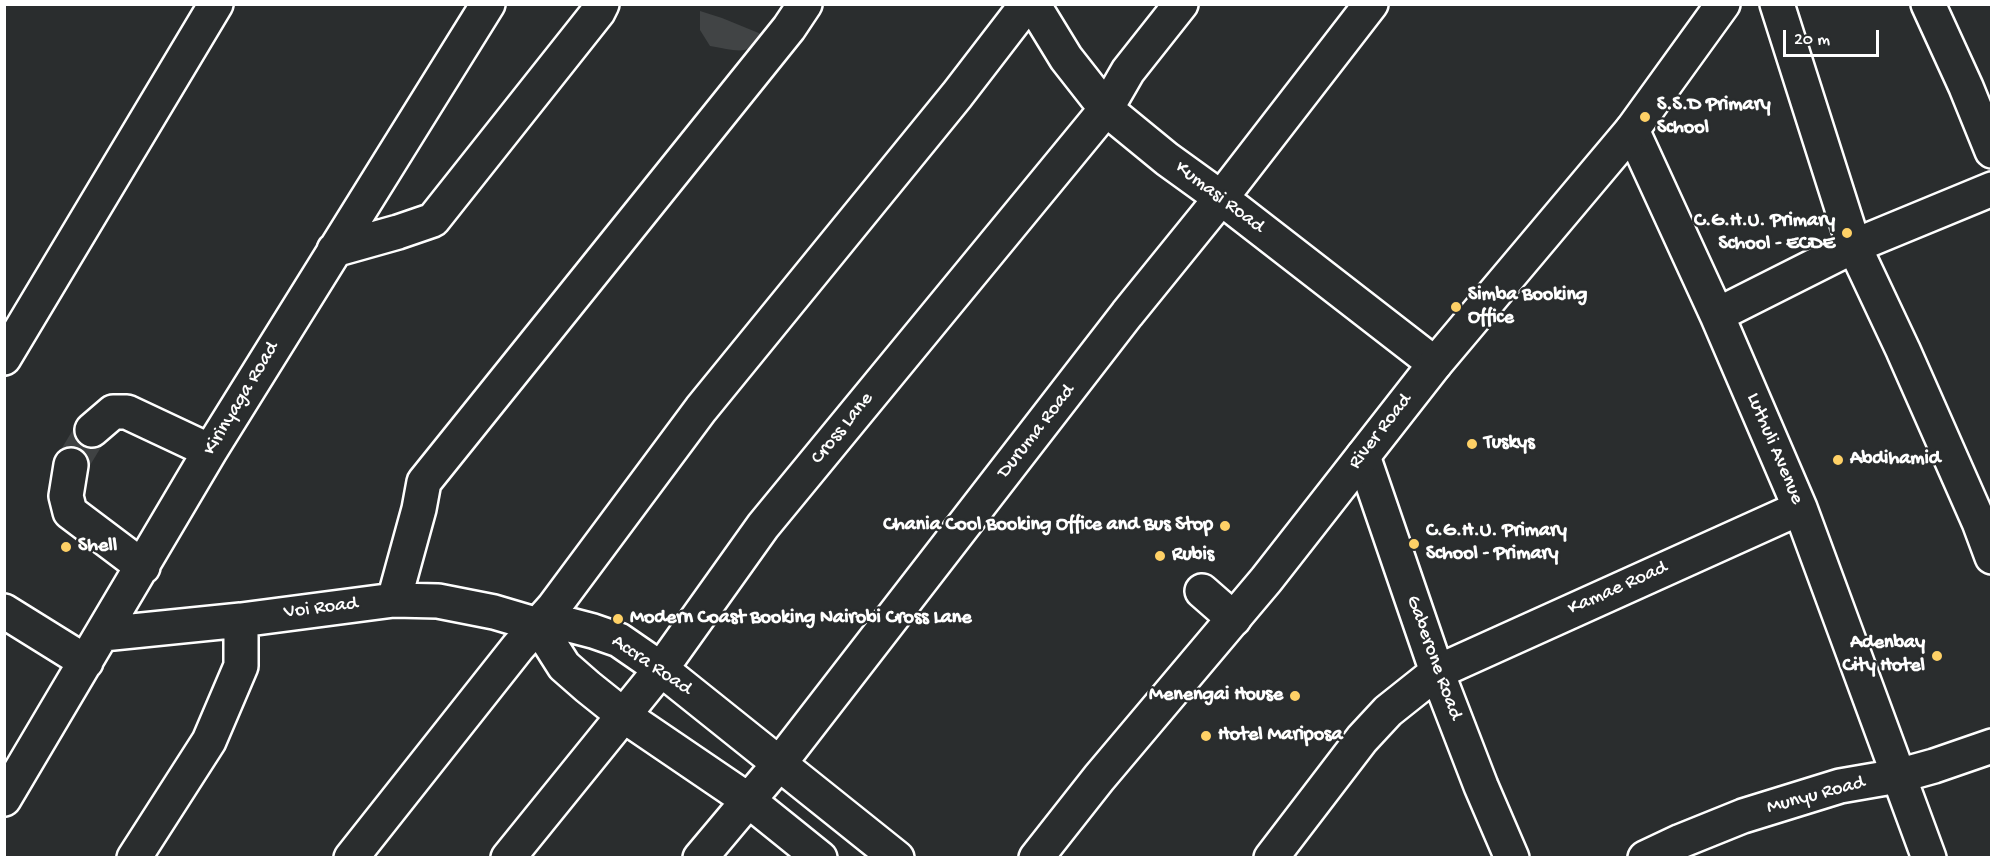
<!DOCTYPE html>
<style>
body{margin:0}
#map{position:relative;width:1996px;height:862px;overflow:hidden;background:#2a2d2e;font-family:"Gochi Hand",sans-serif}
canvas{display:block}
.frame{position:absolute;inset:0;border:6px solid #fff;pointer-events:none}
.scale{position:absolute;left:1783px;top:30px;width:96px;height:27px;box-sizing:border-box;border:3px solid #fff;border-top:0;padding-left:8px;font-size:18px;line-height:21px;white-space:nowrap;color:#fff;-webkit-text-stroke:4px #2a2d2e;paint-order:stroke}
</style>
<div id="map">
<canvas width="1996" height="862"></canvas>
<div class="frame"></div>
<div class="scale">20 m</div>
</div>
<script>
const g = document.querySelector('canvas').getContext('2d');
g.lineJoin = 'round';
function fill(path, color) { g.fillStyle = color; g.fill(path, 'evenodd'); }
function strokePath(path, color, width, dash) { g.strokeStyle = color; g.lineWidth = width; g.lineCap = dash ? 'butt' : 'round'; g.setLineDash(dash || []); g.stroke(path); }
function write(font, color, halo, rows, align = 'center') {
  g.font = font + ' "Gochi Hand",sans-serif'; g.lineWidth = 4.5; g.setLineDash([]); g.textBaseline = 'middle'; g.strokeStyle = halo; g.fillStyle = color; for (const [text, x, y, turn = 0] of rows) {
    g.save(); g.translate(x, y); g.rotate((+turn || 0) * Math.PI / 180); g.textAlign = isNaN(turn) ? turn : align; if (halo) g.strokeText(text, 0, 0); g.fillText(text, 0, 0); g.restore();
  }
}
const green = new Path2D(`
 M 700,11 L 722,18 L 766,36 C 747,57 736,50 710,46 L 700,30 Z`);
const minorTunnel = new Path2D(`
 M 71,465 L 92,430`);
const minor = new Path2D(`
 M 1033,4 L 1066,58 L 1106,109 L 1167,159 L 1221,198 L 1435,364
 M 1777,4 L 1854,246 L 1903,350 L 1979,522 L 1992,557
 M 1928,4 L 1966,87 L 1992,151
 M 1632,130 L 1717,315 L 1800,508 L 1929,858
 M 334,250 L 398,232 L 433,220 L 598,12 L 602,4
 M 1717,315 L 1854,246 L 1992,189
 M 4,358 L 216,4
 M 92,430 L 113,412 L 127,412 L 210,451
 M 1363,456 L 1437,672 L 1481,786 L 1512,858
 M 71,465 L 66,496 L 70,512 L 143,567
 M 1202,591 L 1234,619
 M 394,600 L 419,509 L 424,482 L 789,28 L 805,4
 M 4,611 L 86,662
 M 538,625 L 564,666 L 588,687 L 623,715 L 748,800 L 820,858
 M 103,634 L 241,620 L 394,600 L 438,601 L 494,612 L 538,625 L 570,625 L 593,631 L 619,640 L 661,669 L 897,858
 M 4,799 L 210,451 L 488,4
 M 134,858 L 209,741 L 241,666 L 241,620
 M 351,858 L 518,647 L 553,608 L 701,409 L 957,95 L 1027,4
 M 508,858 L 661,669 L 763,526 L 1106,109 L 1128,71 L 1181,4
 M 700,858 L 779,764 L 1127,314 L 1221,198 L 1371,4
 M 1271,858 L 1362,739 L 1388,711 L 1437,672 L 1800,508
 M 1645,858 L 1681,841 L 1743,816 L 1840,786 L 1898,776 L 1934,766 L 1992,746`);
const major = new Path2D(`
 M 1036,858 L 1099,778 L 1266,580 L 1435,364 L 1632,130 L 1723,4`);
const markers = [
 [1645,117,6,"#ffd166"],
 [1847,233,6,"#ffd166"],
 [1456,307,6,"#ffd166"],
 [1472,444,6,"#ffd166"],
 [1838,460,6,"#ffd166"],
 [1225,526,6,"#ffd166"],
 [1414,544,6,"#ffd166"],
 [66,547,6,"#ffd166"],
 [1160,556,6,"#ffd166"],
 [618,619,6,"#ffd166"],
 [1937,656,6,"#ffd166"],
 [1295,696,6,"#ffd166"],
 [1206,736,6,"#ffd166"]
];
const poiNames = [
 ["S.S.D Primary",1657,106],
 ["School",1657,129],
 ["C.G.H.U. Primary",1835,222,"right"],
 ["School - ECDE",1835,245,"right"],
 ["Simba Booking",1468,296],
 ["Office",1468,319],
 ["Tuskys",1484,444],
 ["Abdihamid",1850,460],
 ["Chania Cool Booking Office and Bus Stop",1213,526,"right"],
 ["C.G.H.U. Primary",1426,532],
 ["School - Primary",1426,555],
 ["Shell",78,547],
 ["Rubis",1172,556],
 ["Modern Coast Booking Nairobi Cross Lane",630,619],
 ["Adenbay",1925,644,"right"],
 ["City Hotel",1925,667,"right"],
 ["Menengai House",1283,696,"right"],
 ["Hotel Mariposa",1218,736]
];
const streetNames = [
 ["Kumasi Road",1219,198,37],
 ["Kirinyaga Road",242,399,-59],
 ["Cross Lane",843,429,-51],
 ["Duruma Road",1037,432,-52],
 ["River Road",1381,432,-52],
 ["Luthuli Avenue",1774,449,67],
 ["Kamae Road",1618,589,-24],
 ["Voi Road",321,609,-7],
 ["Gaberone Road",1433,658,70],
 ["Accra Road",651,666,34],
 ["Munyu Road",1816,796,-15]
];
fill(green, '#414445');
strokePath(minorTunnel, '#3f4243', 33, [33, 16]);
strokePath(minor, '#fff', 38);
strokePath(major, '#fff', 38);
strokePath(minor, '#2a2d2e', 33);
strokePath(major, '#2a2d2e', 33);
for (const [x, y, r, color] of markers) { const dot = new Path2D(); dot.arc(x, y, r, 0, 2 * Math.PI); g.fillStyle = color; g.fill(dot); strokePath(dot, '#2a2d2e', 2); }
write('bold 20px', '#fff', '#2a2d2e', poiNames, 'left');
write('20px', '#fff', '#2a2d2e', streetNames);
</script>
